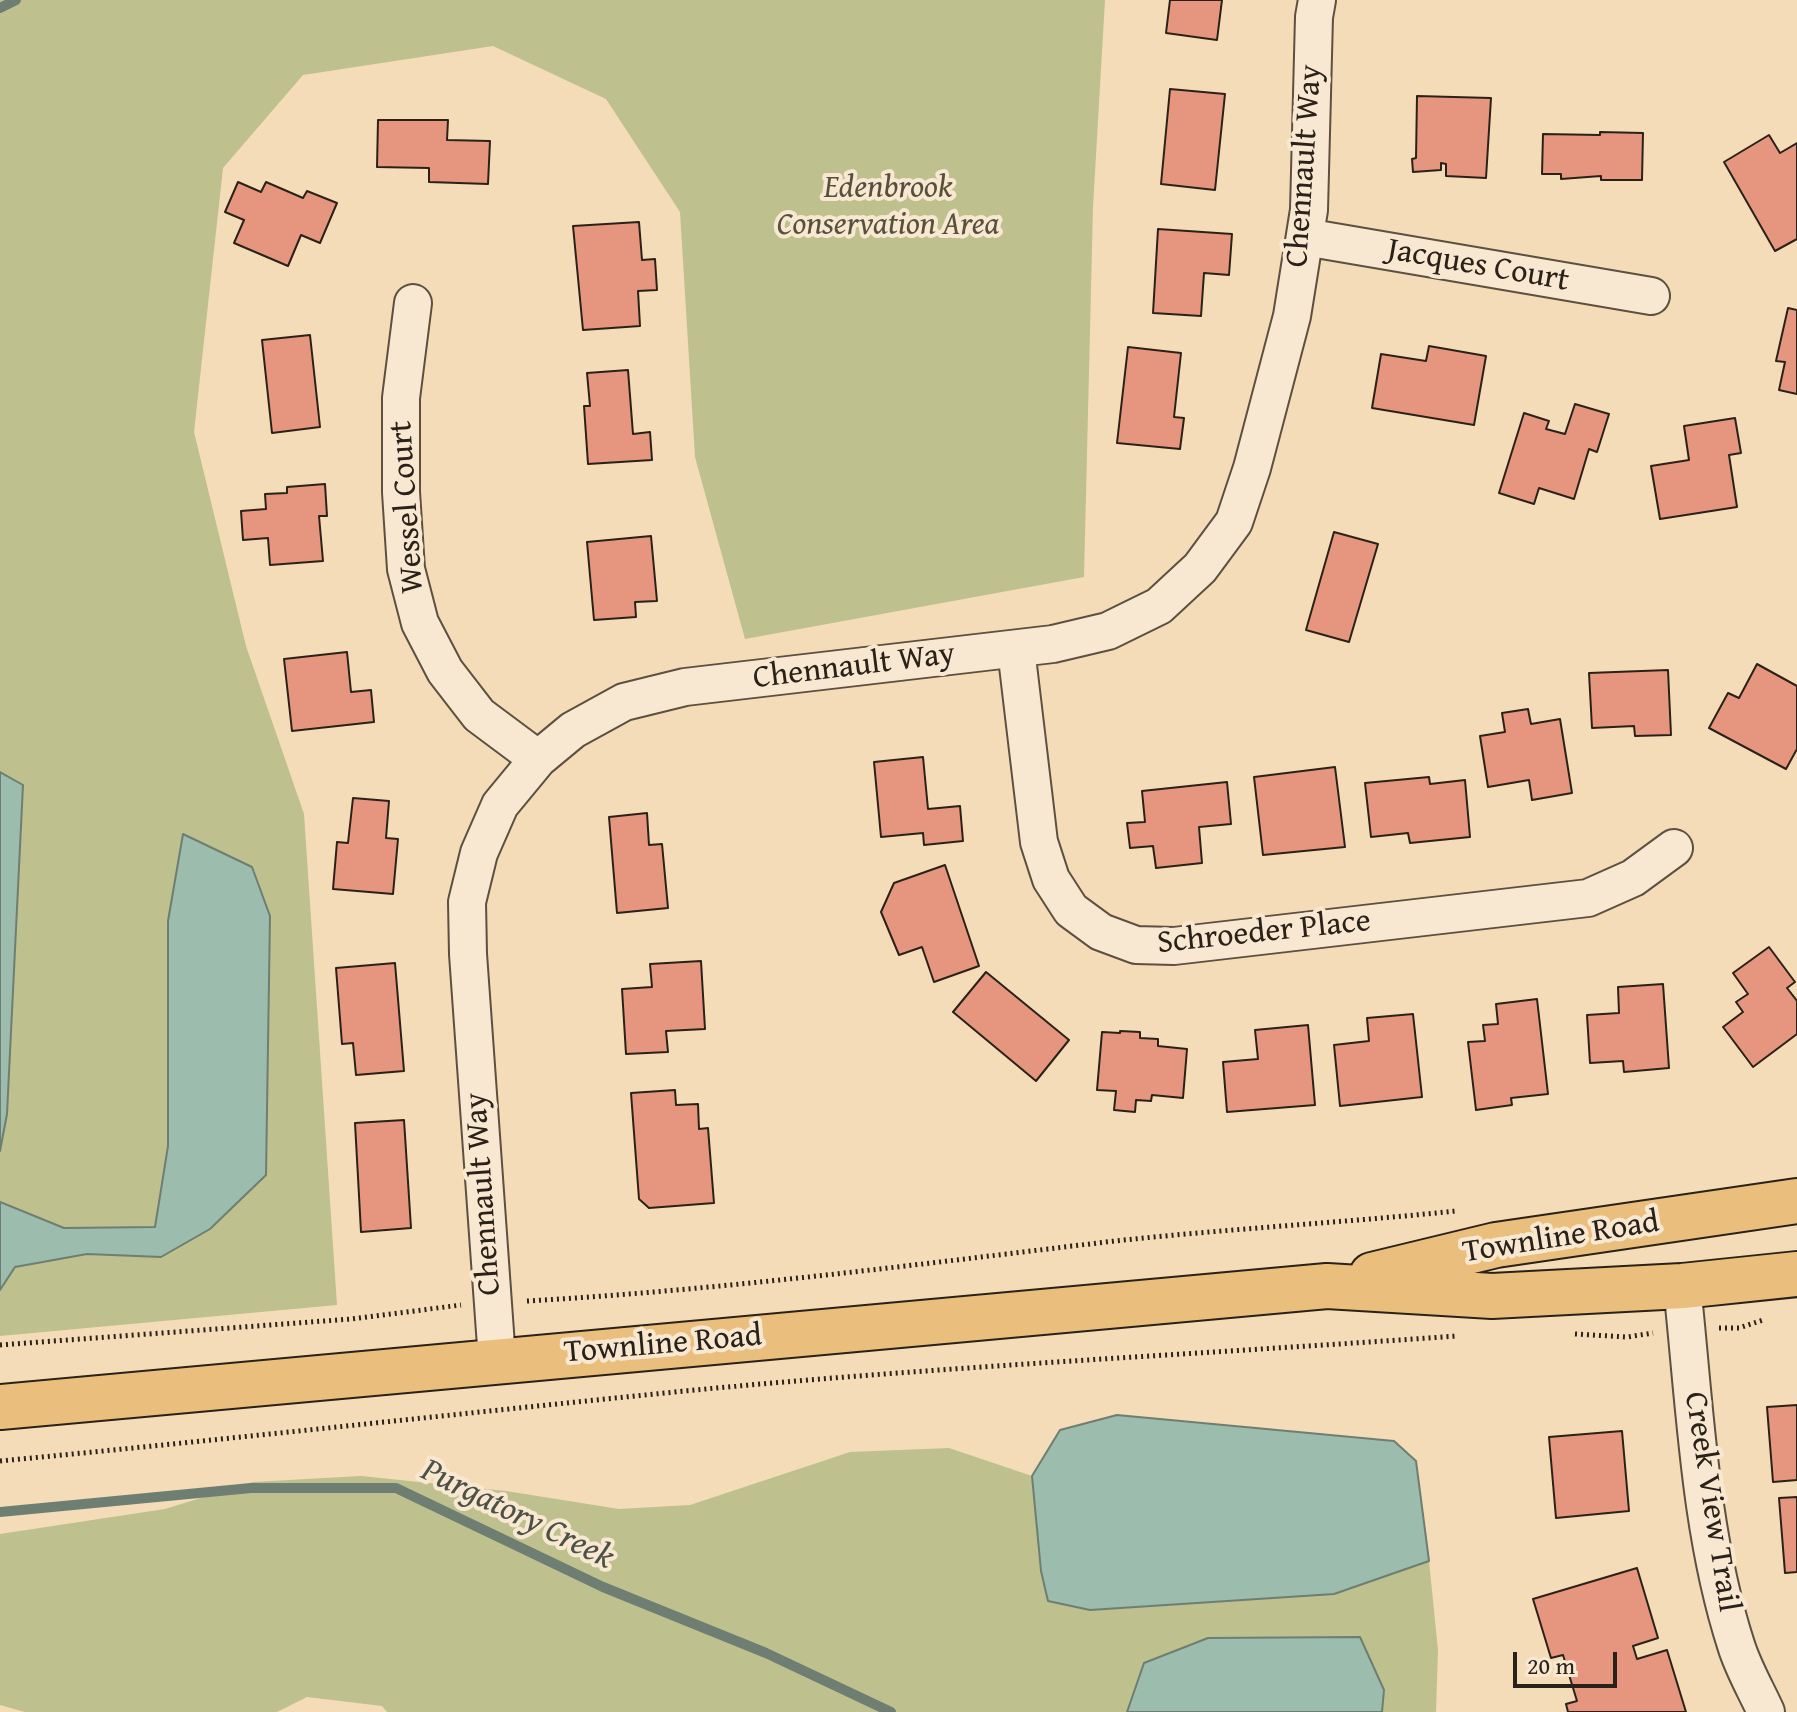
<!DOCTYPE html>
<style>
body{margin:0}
#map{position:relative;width:1797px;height:1712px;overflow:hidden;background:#f4dcb8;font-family:"Gentium Book Plus",serif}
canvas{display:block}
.scale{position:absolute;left:1513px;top:1652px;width:104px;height:36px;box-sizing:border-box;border:4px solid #2a2218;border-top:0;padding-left:10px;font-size:24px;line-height:28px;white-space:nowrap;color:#2a2218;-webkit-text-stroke:6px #f8e8d1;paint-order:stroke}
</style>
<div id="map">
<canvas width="1797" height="1712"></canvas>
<div class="scale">20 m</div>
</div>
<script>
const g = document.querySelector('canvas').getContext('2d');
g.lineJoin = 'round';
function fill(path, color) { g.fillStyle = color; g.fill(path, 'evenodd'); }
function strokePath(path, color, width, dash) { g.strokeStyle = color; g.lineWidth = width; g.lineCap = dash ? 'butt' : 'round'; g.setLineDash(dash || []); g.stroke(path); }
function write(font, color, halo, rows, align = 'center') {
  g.font = font + ' "Gentium Book Plus",serif'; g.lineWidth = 8; g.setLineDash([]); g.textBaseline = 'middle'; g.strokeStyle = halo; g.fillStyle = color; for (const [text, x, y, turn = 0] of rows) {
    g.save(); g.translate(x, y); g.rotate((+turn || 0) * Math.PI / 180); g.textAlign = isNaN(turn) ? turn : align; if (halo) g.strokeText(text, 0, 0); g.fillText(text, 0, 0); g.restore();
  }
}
const green = new Path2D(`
 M 0,0 L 1105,0 L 1093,207 L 1084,577 L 745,639 L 695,457 L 680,212 L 606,99 L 493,46 L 303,75 L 223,168 L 194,432 L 246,646 L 304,814 L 337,1305 L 0,1336 Z
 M 949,1448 L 1032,1476 L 1041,1571 L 1048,1601 L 1090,1610 L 1333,1594 L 1429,1561 L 1438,1650 L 1436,1712 L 1382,1712 L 1384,1689 L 1359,1637 L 1208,1638 L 1145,1663 L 1127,1712 L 387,1712 L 382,1706 L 307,1697 L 277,1712 L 25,1712 L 0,1705 L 0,1534 L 165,1509 L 253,1482 L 361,1476 L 506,1491 L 619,1509 L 690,1505 L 850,1452 Z`);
const water = new Path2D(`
 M 0,772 L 23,785 L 7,1114 L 0,1151 Z
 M 183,834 L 252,867 L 270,916 L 266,1175 L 210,1229 L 161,1257 L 87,1254 L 15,1267 L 0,1290 L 0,1202 L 64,1228 L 155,1227 L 168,1146 L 168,921 Z
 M 1117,1415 L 1394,1441 L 1416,1461 L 1429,1561 L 1334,1594 L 1090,1610 L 1048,1601 L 1041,1571 L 1032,1476 L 1060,1430 Z
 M 1360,1637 L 1384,1690 L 1382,1712 L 1127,1712 L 1144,1663 L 1208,1638 Z`);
const stream = new Path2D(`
 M 0,8 L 16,0
 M 0,1512 L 251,1488 L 396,1488 L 603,1587 L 766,1653 L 891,1712`);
const building = new Path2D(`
 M 1170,0 L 1222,0 L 1217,40 L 1166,33 Z
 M 1170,89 L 1225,94 L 1215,190 L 1161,184 Z
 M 1417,96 L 1491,98 L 1486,178 L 1446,176 L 1446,164 L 1441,163 L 1441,170 L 1413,172 L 1412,159 L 1416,158 Z
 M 378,120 L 448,120 L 447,140 L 490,141 L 488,184 L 429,182 L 429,168 L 377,167 Z
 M 1600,132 L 1643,133 L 1642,180 L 1601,180 L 1601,176 L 1561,179 L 1561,174 L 1542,174 L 1543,134 L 1600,135 Z
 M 1769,135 L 1780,153 L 1797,143 L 1797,239 L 1775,251 L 1724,162 Z
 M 238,182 L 261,192 L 266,182 L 303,198 L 307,191 L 337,203 L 320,243 L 301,235 L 288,266 L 234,243 L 244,220 L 225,212 Z
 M 639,222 L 642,260 L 655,259 L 657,290 L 638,291 L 640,326 L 583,330 L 573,226 Z
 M 1158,229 L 1232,234 L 1229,275 L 1204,273 L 1201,316 L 1153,313 Z
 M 1788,308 L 1797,310 L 1797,394 L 1779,390 L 1785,362 L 1776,361 Z
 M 310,335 L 320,427 L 272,433 L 262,340 Z
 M 1429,346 L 1486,356 L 1474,425 L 1372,408 L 1381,354 L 1426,361 Z
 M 1128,347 L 1181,353 L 1174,417 L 1184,418 L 1180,449 L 1117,443 Z
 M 628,370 L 633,434 L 650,432 L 652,460 L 588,464 L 584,406 L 590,406 L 587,373 Z
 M 1575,404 L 1609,414 L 1597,452 L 1589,449 L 1574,499 L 1539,488 L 1534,504 L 1499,493 L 1524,413 L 1549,421 L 1546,429 L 1565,434 Z
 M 1735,418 L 1741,453 L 1729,455 L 1737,507 L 1660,519 L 1651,466 L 1689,460 L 1684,426 Z
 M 325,484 L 327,516 L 319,516 L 323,561 L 270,565 L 268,538 L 243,540 L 241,511 L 266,509 L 265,494 L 287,493 L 287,487 Z
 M 1334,532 L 1378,544 L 1349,642 L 1306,630 Z
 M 651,536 L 657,601 L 635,602 L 636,617 L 594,620 L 587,542 Z
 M 347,652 L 351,692 L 371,690 L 374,722 L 292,731 L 284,659 Z
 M 1757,664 L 1797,686 L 1797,749 L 1786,769 L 1709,728 L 1728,693 L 1739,698 Z
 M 1668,670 L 1671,735 L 1635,736 L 1634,726 L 1592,728 L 1589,673 Z
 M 1528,709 L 1531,724 L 1560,719 L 1572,793 L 1532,800 L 1529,780 L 1488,787 L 1480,736 L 1505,732 L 1502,713 Z
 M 923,757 L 928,809 L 960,806 L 963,841 L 924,845 L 923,833 L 881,837 L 874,762 Z
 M 1335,767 L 1345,847 L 1263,855 L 1254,777 Z
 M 1429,777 L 1430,784 L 1465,780 L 1470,837 L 1410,843 L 1408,833 L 1371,837 L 1365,783 Z
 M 1227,782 L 1231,824 L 1199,827 L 1202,863 L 1156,868 L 1153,846 L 1130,848 L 1127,823 L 1145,822 L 1142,791 Z
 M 353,798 L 389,801 L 386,838 L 398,839 L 393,894 L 333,889 L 337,842 L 348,843 Z
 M 647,813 L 649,845 L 662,844 L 668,908 L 617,913 L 609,817 Z
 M 945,865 L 979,966 L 934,982 L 922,947 L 899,955 L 881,912 L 894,883 Z
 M 1769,947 L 1795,982 L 1787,988 L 1797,1001 L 1797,1034 L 1753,1067 L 1723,1027 L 1743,1012 L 1736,1002 L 1748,994 L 1733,973 Z
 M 701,961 L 705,1029 L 666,1031 L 668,1052 L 626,1054 L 622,989 L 652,987 L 650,964 Z
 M 395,963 L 404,1071 L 356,1075 L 353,1043 L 342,1044 L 336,968 Z
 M 986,972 L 1069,1040 L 1036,1081 L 953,1012 Z
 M 1663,984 L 1669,1068 L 1624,1072 L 1623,1061 L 1590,1063 L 1587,1015 L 1619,1013 L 1618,987 Z
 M 1537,999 L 1548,1094 L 1511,1098 L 1512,1105 L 1476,1110 L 1468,1042 L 1485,1041 L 1483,1025 L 1498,1024 L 1496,1004 Z
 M 1413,1014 L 1422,1097 L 1340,1106 L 1334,1045 L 1369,1041 L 1367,1018 Z
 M 1308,1025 L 1315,1105 L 1227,1112 L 1223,1062 L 1258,1059 L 1255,1030 Z
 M 1120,1031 L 1140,1032 L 1140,1038 L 1158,1039 L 1158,1046 L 1187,1049 L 1183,1098 L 1152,1095 L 1151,1101 L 1136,1100 L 1135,1112 L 1114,1110 L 1116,1091 L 1097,1090 L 1102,1032 L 1120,1033 Z
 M 675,1090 L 676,1105 L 698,1104 L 699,1129 L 708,1128 L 714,1203 L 649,1208 L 639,1199 L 631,1093 Z
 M 404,1120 L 411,1228 L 361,1232 L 355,1123 Z
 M 1797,1405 L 1797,1480 L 1773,1482 L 1767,1407 Z
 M 1622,1431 L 1629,1511 L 1556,1518 L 1549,1437 Z
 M 1797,1497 L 1797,1572 L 1785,1573 L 1779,1498 Z
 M 1637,1568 L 1658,1638 L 1633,1646 L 1637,1659 L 1667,1650 L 1686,1712 L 1568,1712 L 1566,1704 L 1577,1701 L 1563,1655 L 1551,1658 L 1533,1599 Z`);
const path = new Path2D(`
 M 527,1301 C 721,1290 913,1265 1106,1242 C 1222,1229 1340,1223 1456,1211
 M 1719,1328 L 1739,1328 L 1763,1320
 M 1575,1334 L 1627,1337 L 1653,1333
 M 0,1345 L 351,1319 L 461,1305
 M 0,1461 C 232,1439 463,1413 695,1390 C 948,1366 1203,1354 1457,1336`);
const street = new Path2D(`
 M 1305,237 L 1651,296
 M 413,303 L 401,398 L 401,492 L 406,569 L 420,623 L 445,671 L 479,715 L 538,759
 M 1016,649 L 1039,842 L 1051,879 L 1071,910 L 1101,932 L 1136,945 L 1174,946 L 1588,898 L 1633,878 L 1674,848
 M 1682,1286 C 1695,1405 1699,1530 1736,1645 C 1743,1668 1756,1690 1766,1712
 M 497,1360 L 468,954 L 467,902 L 479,853 L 500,805 L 538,759 L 573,730 L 624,702 L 685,687 L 1053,644 L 1108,631 L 1159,606 L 1200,568 L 1234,522 L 1252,468 L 1292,316 L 1309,210 L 1314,17 L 1317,0`);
const primary = new Path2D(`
 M 1372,1275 L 1496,1245 L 1797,1201
 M 0,1407 L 1327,1286 L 1492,1296 L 1682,1286 L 1797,1274`);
const streetNames = [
 ["Chennault Way",1305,166,-86],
 ["Jacques Court",1478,266,10],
 ["Wessel Court",408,507,-94],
 ["Chennault Way",854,667,-7],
 ["Schroeder Place",1264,933,-6],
 ["Chennault Way",484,1194,-94],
 ["Townline Road",1561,1238,-9],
 ["Townline Road",663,1345,-5],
 ["Creek View Trail",1711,1502,81]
];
const parkNames = [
 ["Edenbrook",888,189],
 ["Conservation Area",888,226]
];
const waterNames = [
 ["Purgatory Creek",517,1515,26]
];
fill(green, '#bec08d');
fill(water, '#9cbcae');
strokePath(water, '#6e7e72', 2);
strokePath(stream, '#6e7e72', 10);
fill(building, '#e6967f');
strokePath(building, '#2a2218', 2);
strokePath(street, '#5c5040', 40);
strokePath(primary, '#2a2218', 48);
strokePath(path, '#2a2218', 5, [2, 4]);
strokePath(street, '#f8e8d1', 36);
strokePath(primary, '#eabe7c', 44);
write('32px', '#2a2218', '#f8e8d1', streetNames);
write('italic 32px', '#56513b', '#f8e8d1', parkNames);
write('italic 34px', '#4c5045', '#f8e8d1', waterNames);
</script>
